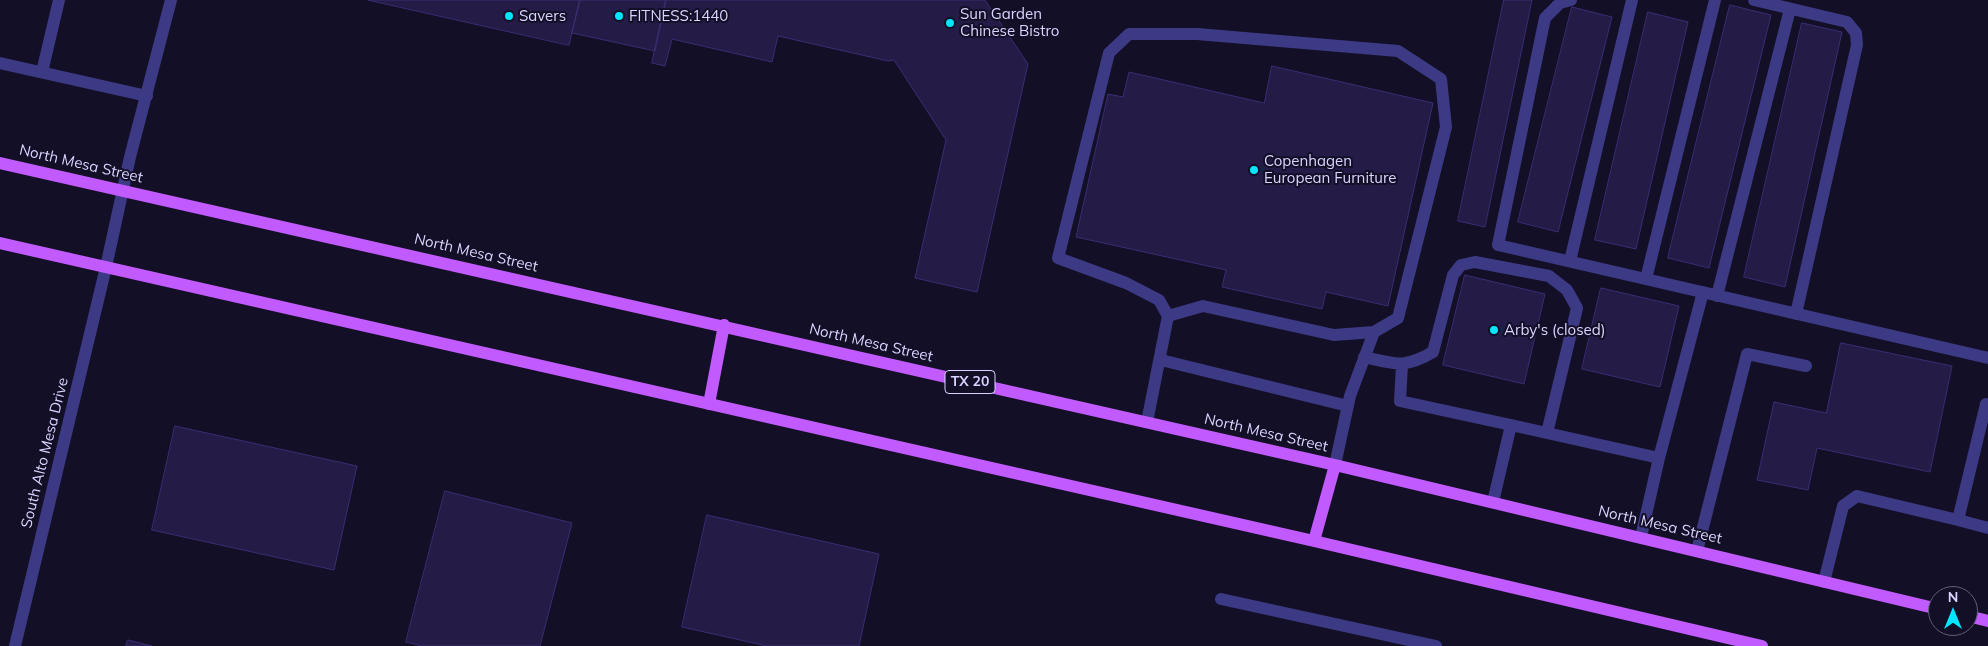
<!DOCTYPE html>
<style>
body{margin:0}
#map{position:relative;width:1988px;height:646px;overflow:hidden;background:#130f26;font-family:Mulish,sans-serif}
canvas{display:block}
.north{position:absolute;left:1928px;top:586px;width:50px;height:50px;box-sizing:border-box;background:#130f26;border:1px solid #625e7d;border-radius:50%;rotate:0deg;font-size:14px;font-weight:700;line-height:20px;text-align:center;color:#d9d4ff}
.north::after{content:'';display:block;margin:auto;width:18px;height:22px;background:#00e5ff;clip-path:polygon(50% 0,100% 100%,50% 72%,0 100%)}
</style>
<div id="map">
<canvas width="1988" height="646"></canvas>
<div class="north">N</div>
</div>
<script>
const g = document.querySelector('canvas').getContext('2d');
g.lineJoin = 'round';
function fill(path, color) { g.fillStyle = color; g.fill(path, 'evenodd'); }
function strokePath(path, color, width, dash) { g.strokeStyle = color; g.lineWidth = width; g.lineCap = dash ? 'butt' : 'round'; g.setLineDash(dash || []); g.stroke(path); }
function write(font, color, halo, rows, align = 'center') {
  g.font = font + ' Mulish,sans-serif'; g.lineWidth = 4; g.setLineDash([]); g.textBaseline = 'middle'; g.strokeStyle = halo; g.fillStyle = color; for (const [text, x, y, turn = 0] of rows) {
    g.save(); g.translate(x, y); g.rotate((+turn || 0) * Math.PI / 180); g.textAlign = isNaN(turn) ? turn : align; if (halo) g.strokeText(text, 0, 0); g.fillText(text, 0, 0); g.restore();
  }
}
const building = new Path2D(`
 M 368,0 L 580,0 L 569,45 Z
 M 580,0 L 666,0 L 655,51 L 572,33 Z
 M 666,0 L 985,0 L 1028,64 L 977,292 L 915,278 L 946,140 L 894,60 L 888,61 L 778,36 L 772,62 L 672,39 L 665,66 L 652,63 Z
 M 1504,0 L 1532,0 L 1485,227 L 1458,221 Z
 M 1730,5 L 1771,15 L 1709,268 L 1668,258 Z
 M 1572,7 L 1612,17 L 1558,232 L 1518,222 Z
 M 1648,12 L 1688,22 L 1636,249 L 1595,240 Z
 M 1802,23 L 1842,32 L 1785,287 L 1744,277 Z
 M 1272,66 L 1433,103 L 1388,306 L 1326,292 L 1322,309 L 1222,287 L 1226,270 L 1076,237 L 1108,94 L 1123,97 L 1129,72 L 1264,103 Z
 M 1465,275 L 1545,294 L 1524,384 L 1443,365 Z
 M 1601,288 L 1679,306 L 1660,387 L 1582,369 Z
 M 1841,343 L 1952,366 L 1930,472 L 1817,448 L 1808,490 L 1757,480 L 1774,402 L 1826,413 Z
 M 175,426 L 357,466 L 334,570 L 152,530 Z
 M 445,491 L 572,523 L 540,646 L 422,646 L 406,642 Z
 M 707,515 L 879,554 L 859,646 L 767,646 L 682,627 Z
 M 128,640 L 152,646 L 126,646 Z`);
const lane = new Path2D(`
 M 1571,0 L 1560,3 L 1545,18 L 1498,245 L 1988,358
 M 1754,0 L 1847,22 L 1856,33 L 1857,45 L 1796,314
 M 0,63 L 147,96
 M 42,72 L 59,0
 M 1570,261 L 1632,0
 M 1646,279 L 1715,0
 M 1717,296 L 1790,9
 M 1364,357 C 1395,364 1404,369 1433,352 L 1453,275 L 1461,265 L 1475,262 L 1549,276 L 1567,290 L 1577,308 L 1547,433
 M 1161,360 L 1348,406
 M 1402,365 L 1400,401 L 1511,425
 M 1988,405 L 1986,404 L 1958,520 L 1988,528
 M 1147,422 L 1168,316 L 1159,300 L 1126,283 L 1058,258 L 1109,53 L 1129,34 L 1197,34 L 1398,51 L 1441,79 L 1446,127 L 1398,318 L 1374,332 L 1334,335 L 1203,306 L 1168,316
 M 1659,458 L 1703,292
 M 1335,465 L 1350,396 L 1374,332
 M 1493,502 L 1511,425 L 1659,458 L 1641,537
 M 1697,551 L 1747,354 L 1806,366
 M 1824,582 L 1843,506 L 1857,496 L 1958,520
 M 1221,599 L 1436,646`);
const street = new Path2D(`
 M 15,646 L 106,267 L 130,157 L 171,0`);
const primary = new Path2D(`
 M 0,163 L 1335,465 L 1938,609
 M 0,243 L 1314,541 L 1762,646
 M 709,404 L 724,325
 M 1314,541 L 1335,465
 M 1968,616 L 1988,621`);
const markers = [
 [509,16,5,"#00e5ff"],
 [619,16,5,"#00e5ff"],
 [950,23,5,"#00e5ff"],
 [1254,170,5,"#00e5ff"],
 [1494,330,5,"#00e5ff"]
];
const shields = [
 [970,382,50]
];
const shieldNames = [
 ["TX 20",970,382]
];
const poiNames = [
 ["Sun Garden",960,14],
 ["Chinese Bistro",960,31],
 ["Savers",519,16],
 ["FITNESS:1440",629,16],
 ["Copenhagen",1264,161],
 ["European Furniture",1264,178],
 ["Arby's (closed)",1504,330]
];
const streetNames = [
 ["North Mesa Street",81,164,13],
 ["North Mesa Street",476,253,13],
 ["North Mesa Street",871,343,13],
 ["North Mesa Street",1266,433,13],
 ["South Alto Mesa Drive",45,453,-76],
 ["North Mesa Street",1660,525,13]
];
fill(building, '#241b47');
strokePath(building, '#3b2d73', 1);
strokePath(lane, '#3d3a85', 12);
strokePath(street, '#3d3a85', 12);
strokePath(primary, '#c25bff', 12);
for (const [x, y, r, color] of markers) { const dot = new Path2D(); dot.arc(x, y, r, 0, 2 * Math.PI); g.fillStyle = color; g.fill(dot); strokePath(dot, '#130f26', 2); }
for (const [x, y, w] of shields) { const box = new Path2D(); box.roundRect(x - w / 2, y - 11.5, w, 23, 4); g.fillStyle = '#130f26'; g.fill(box); strokePath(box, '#d9d4ff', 1); }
write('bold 14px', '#d9d4ff', null, shieldNames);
write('15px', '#d9d4ff', '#130f26', poiNames, 'left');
write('15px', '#d9d4ff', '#130f26', streetNames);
</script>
